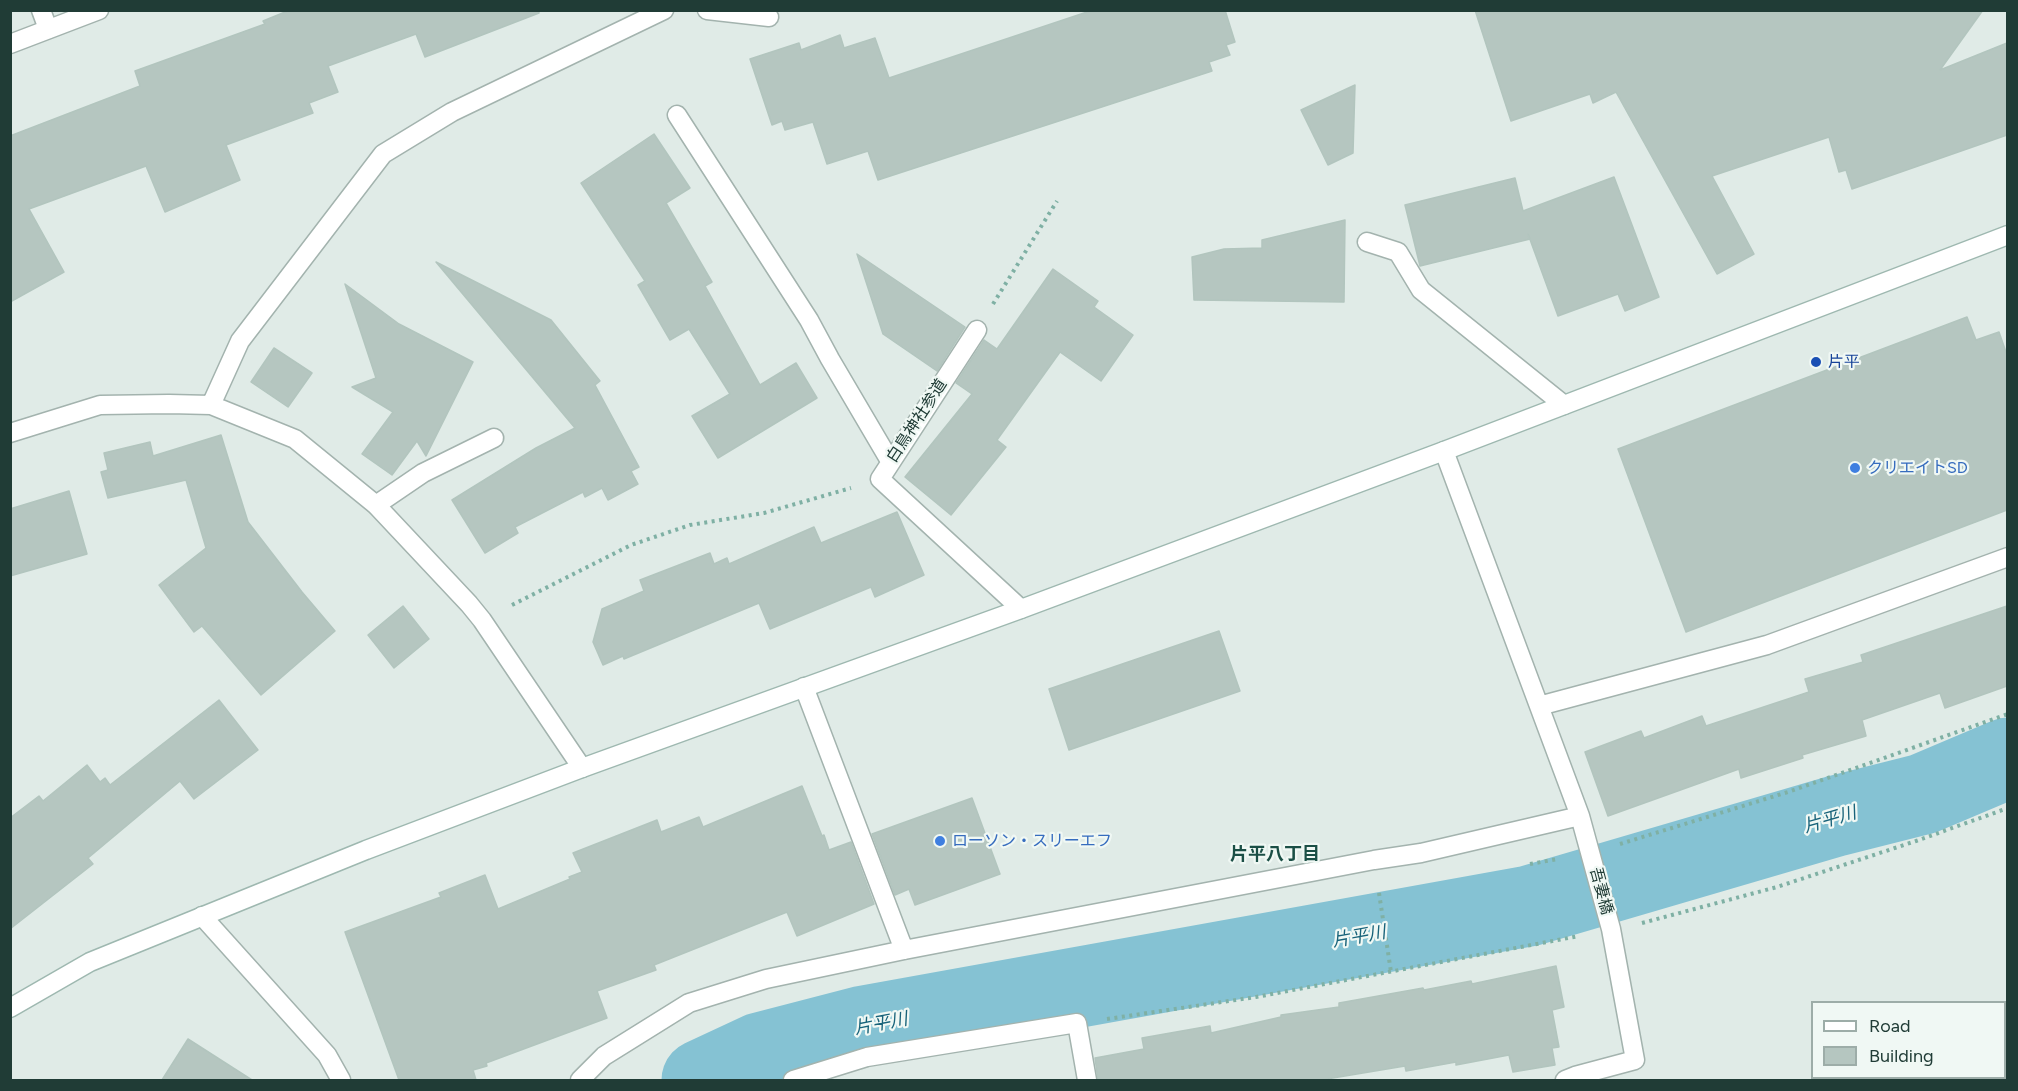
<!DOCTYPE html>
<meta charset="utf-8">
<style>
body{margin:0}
#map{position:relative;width:2018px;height:1091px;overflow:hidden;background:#e0ebe7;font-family:Figtree,sans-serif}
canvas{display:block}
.frame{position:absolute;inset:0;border:12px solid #203c36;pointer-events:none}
.legend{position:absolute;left:1811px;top:1001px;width:195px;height:78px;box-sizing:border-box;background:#f0f8f4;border:2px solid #9dada8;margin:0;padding:8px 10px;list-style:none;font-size:18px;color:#203c36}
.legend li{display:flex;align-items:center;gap:12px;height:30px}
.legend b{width:30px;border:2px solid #9dada8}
</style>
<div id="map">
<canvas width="2018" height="1091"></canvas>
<div class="frame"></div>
<ul class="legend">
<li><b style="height:8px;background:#fff"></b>Road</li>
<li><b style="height:16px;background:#b5c6c0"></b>Building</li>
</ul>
</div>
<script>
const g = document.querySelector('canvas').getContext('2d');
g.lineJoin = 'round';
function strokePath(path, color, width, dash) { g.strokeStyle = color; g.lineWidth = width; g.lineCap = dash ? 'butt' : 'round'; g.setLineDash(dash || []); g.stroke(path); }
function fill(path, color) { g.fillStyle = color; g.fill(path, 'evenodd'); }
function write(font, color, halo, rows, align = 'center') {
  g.font = font + ' Figtree,"Noto Sans JP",sans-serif'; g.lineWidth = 4.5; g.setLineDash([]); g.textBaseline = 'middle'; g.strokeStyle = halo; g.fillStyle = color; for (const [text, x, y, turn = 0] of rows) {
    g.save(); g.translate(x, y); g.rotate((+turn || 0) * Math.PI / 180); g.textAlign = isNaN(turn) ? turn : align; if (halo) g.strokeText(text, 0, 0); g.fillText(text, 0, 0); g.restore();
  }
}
const river = new Path2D(`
 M 702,1080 L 760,1053 L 864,1026 L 1529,906 L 1836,816 L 1923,794 L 2008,758`);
const building = new Path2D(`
 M 290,10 L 539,10 L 539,13 L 425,57 L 416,34 L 328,66 L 338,92 L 309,103 L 313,113 L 226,145 L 240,180 L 165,212 L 146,166 L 29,209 L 64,272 L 10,302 L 10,136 L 140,86 L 135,71 L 265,24 L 263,21 Z
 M 1093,10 L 1225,10 L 1235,42 L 1226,45 L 1230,55 L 1209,62 L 1212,71 L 878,180 L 868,151 L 827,164 L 813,122 L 785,130 L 782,121 L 772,125 L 750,59 L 799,43 L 801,50 L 840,35 L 844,48 L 875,38 L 889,78 Z
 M 1475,10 L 1983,10 L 1940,70 L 2007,43 L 2007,135 L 1852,189 L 1846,170 L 1839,172 L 1829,137 L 1712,176 L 1754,254 L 1717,274 L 1616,92 L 1593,103 L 1590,94 L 1511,121 Z
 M 1355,85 L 1353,153 L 1328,165 L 1301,110 Z
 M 654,134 L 690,188 L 666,203 L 712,282 L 705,286 L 760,385 L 796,363 L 817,398 L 718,458 L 692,416 L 730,394 L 689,329 L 670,340 L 638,285 L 645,281 L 581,183 Z
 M 1614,177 L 1659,297 L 1625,311 L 1618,294 L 1558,316 L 1528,234 L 1530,239 L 1420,266 L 1405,205 L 1515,178 L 1523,211 Z
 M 1345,220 L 1344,302 L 1194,300 L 1192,257 L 1224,249 L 1262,248 L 1262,240 Z
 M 857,254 L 965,327 L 937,371 L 883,334 Z
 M 436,262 L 551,320 L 600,381 L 595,385 L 639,467 L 631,471 L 638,484 L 608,500 L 602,488 L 585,497 L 583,492 L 515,527 L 518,533 L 485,553 L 452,500 L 536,448 L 575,428 Z
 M 1053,269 L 1098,301 L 1094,307 L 1133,335 L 1101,381 L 1060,352 L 997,440 L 1006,447 L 951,515 L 905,477 L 972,394 L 956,383 L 984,340 L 997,349 Z
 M 345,284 L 399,324 L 473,362 L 426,456 L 417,441 L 392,475 L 362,454 L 393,412 L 352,387 L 376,378 Z
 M 1967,317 L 1976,340 L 1999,332 L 2007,355 L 2007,510 L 1686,632 L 1618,449 Z
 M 274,348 L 312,373 L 288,407 L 251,382 Z
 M 221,435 L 248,522 L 302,592 L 335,631 L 261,695 L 202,626 L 194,632 L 159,585 L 206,548 L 186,480 L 108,498 L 101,472 L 108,470 L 104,453 L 150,442 L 153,456 Z
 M 69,491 L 87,554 L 10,576 L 10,509 Z
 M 897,512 L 924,575 L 875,597 L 871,587 L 770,629 L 759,603 L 624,659 L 623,656 L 603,665 L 593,642 L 602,609 L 644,591 L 640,580 L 710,553 L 714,564 L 727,558 L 729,564 L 814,527 L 821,543 Z
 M 403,606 L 429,639 L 394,668 L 368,635 Z
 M 2007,606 L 2007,686 L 1945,708 L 1940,693 L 1862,720 L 1866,736 L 1802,755 L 1803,758 L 1741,778 L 1739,769 L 1608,816 L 1585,752 L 1641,731 L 1644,738 L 1702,716 L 1706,726 L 1809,692 L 1805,679 L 1863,662 L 1861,655 Z
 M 1219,631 L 1240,691 L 1069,750 L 1049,689 Z
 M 219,700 L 258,750 L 194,799 L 180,781 L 88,858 L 93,864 L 10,929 L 10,818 L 39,796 L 43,801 L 87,765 L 100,782 L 105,778 L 110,785 Z
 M 802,786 L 822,836 L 824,835 L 829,850 L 851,842 L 874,904 L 797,936 L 787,912 L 654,965 L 656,970 L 597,991 L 607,1018 L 486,1063 L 487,1066 L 473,1070 L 476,1080 L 399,1080 L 345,932 L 441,897 L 439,893 L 485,875 L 498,909 L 570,879 L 569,877 L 582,872 L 573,853 L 657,820 L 661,832 L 699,817 L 703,827 Z
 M 972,798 L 1000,874 L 915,905 L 909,889 L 895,895 L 872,834 Z
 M 1556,966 L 1564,1007 L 1552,1010 L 1559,1047 L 1552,1048 L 1555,1065 L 1513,1072 L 1509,1055 L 1456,1065 L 1456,1062 L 1406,1071 L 1405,1066 L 1321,1080 L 1098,1080 L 1095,1058 L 1144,1049 L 1142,1038 L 1210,1026 L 1211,1033 L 1281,1017 L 1281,1015 L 1339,1007 L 1339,1003 L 1423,988 L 1424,990 L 1471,981 L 1472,984 Z
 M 188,1039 L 252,1080 L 162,1080 Z`);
const path = new Path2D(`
 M 993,304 L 1057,201
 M 512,605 L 631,545 L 690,525 L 764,513 L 851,488
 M 1620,844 L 1788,792 L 2008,714
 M 1530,864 L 1558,859
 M 1379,893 L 1391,972
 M 1642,923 L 1777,887 L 1916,841 L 2008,808
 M 1107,1019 L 1256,997 L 1579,936`);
const service = new Path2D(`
 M 707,10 L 769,17
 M 1367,242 L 1398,252 L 1421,290 L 1564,405
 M 376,505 L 423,473 L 494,438`);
const minor = new Path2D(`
 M 41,10 L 48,29
 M 677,115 L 809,320 L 830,359 L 890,461
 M 977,330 L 880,479 L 1021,609
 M 211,405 L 240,341 L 383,154 L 452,112 L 664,10
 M 10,433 L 100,405 L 169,404 L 211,405 L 295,439 L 376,505 L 469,604 L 482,620 L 582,768
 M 1444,451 L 1580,816 L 1611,929 L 1635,1060 L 1575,1076 L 1565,1080
 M 804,687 L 904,950
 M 1539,706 L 1767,645 L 2008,557
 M 202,916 L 327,1055 L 341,1080
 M 580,1080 L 604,1056 L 689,1003 L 766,979 L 904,950 L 1374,860 L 1421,853 L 1580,816
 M 793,1080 L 867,1057 L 1077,1023 L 1087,1080`);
const tertiary = new Path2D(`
 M 10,44 L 99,10`);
const secondary = new Path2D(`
 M 10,1008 L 90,962 L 366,850 L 582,768 L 1021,609 L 1444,451 L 2008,235`);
const markers = [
 [1816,362,6,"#1a4fb4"],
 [1855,468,6,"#3f7fe0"],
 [940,841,6,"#3f7fe0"]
];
const transitNames = [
 ["片平",1828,362]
];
const streetNames = [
 ["白鳥神社参道",917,421,-57],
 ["吾妻橋",1601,891,75]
];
const shopNames = [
 ["クリエイトSD",1867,468],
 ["ローソン・スリーエフ",952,841]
];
const waterNames = [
 ["片平川",1830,820,-16],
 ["片平川",1359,937,-10],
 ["片平川",881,1024,-11]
];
const neighbourhoodNames = [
 ["片平八丁目",1275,855]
];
strokePath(river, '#85c2d3', 81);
fill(building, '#b5c6c0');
strokePath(building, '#b2c5be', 1.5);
strokePath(service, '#a3b3ae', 21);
strokePath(minor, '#a3b3ae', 21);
strokePath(tertiary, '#a3b3ae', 21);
strokePath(secondary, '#9eb8b0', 21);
strokePath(path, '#7fb0a4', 4, [3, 4.5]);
strokePath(service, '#fff', 18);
strokePath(minor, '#fff', 18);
strokePath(tertiary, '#fff', 18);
strokePath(secondary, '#fff', 18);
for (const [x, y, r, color] of markers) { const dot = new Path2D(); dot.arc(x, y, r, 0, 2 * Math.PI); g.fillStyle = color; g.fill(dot); strokePath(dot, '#f0f8f4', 2); }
write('16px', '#164399', '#f0f8f4', transitNames, 'left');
write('16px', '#203c36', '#f0f8f4', streetNames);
write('16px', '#366cbe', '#f0f8f4', shopNames, 'left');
write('italic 18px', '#18637a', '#f0f8f4', waterNames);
write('bold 18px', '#1b4f46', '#f0f8f4', neighbourhoodNames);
</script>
